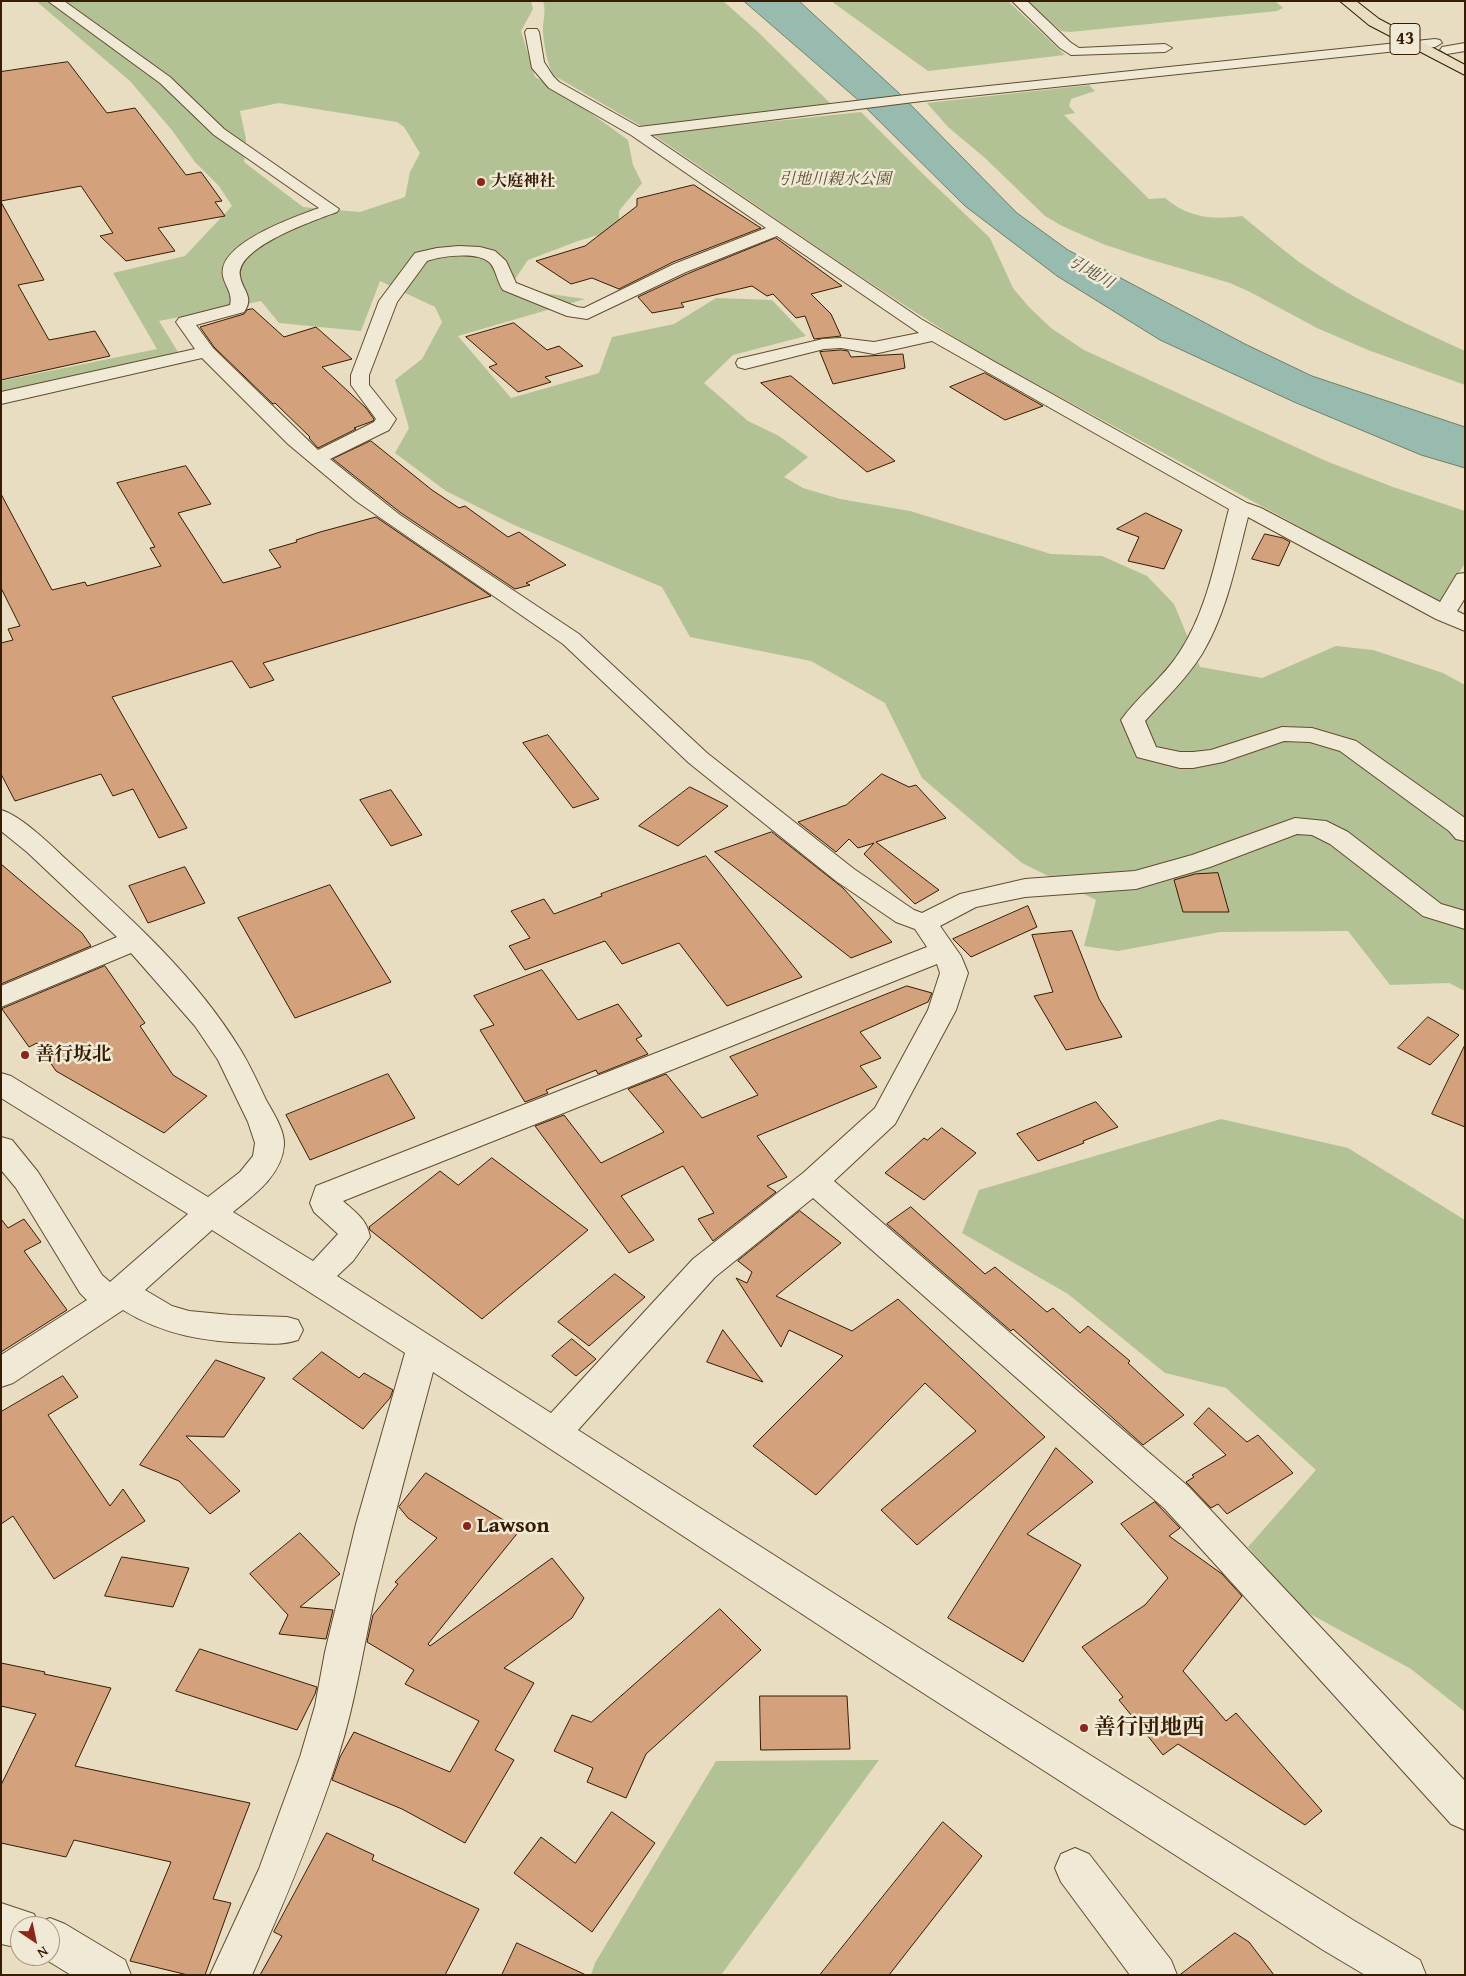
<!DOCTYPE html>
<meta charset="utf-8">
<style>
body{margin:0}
#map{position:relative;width:1466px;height:1976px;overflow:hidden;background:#e8ddc0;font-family:"Gentium Book Plus",serif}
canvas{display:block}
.frame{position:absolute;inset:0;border:2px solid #361c00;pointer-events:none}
.north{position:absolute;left:10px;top:1916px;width:50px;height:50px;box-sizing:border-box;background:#f0e9d6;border:1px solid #a69780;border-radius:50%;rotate:146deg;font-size:14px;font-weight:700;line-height:20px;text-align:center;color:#361c00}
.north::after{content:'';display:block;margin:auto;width:18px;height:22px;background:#8f2418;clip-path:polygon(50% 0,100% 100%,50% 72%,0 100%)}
</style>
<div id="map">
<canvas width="1466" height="1976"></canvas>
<div class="frame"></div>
<div class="north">N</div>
</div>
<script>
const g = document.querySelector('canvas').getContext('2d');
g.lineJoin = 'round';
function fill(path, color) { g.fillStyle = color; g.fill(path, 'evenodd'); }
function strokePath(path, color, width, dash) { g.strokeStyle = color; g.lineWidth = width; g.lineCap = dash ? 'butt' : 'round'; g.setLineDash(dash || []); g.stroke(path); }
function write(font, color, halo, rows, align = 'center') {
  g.font = font + ' "Gentium Book Plus","Noto Serif JP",serif'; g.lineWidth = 5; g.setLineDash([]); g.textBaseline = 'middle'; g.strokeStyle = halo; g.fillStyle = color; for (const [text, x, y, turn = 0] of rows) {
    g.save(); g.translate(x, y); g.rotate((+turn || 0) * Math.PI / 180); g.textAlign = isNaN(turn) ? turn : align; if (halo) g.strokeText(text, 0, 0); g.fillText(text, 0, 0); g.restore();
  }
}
const green = new Path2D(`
 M 36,1 L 531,1 L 533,9 L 521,31 L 535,77 L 563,93 L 628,140 L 633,165 L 642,183 L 619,211 L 619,229 L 578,241 L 528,260 L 509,288 L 585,299 L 458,336 L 511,398 L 599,373 L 612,337 L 674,324 L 716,298 L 772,300 L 806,336 L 733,355 L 704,383 L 748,421 L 779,436 L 808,457 L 784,477 L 803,488 L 840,499 L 910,511 L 1051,554 L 1102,556 L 1147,576 L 1174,604 L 1200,667 L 1262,678 L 1336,646 L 1373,650 L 1443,673 L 1465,685 L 1465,991 L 1449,983 L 1390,985 L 1348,931 L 1220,932 L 1118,951 L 1084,946 L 1096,900 L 1022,863 L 922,778 L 885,703 L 811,661 L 690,637 L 662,587 L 514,525 L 446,491 L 395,453 L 409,428 L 395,380 L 422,359 L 442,322 L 435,307 L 380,281 L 361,331 L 279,323 L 261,301 L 159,321 L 178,352 L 1,392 L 1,381 L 157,349 L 113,273 L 185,256 L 232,206 L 219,186 L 195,162 L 171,129 L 130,81 ZM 279,103 L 397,122 L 404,127 L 420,153 L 410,172 L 405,197 L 360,212 L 303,207 L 244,162 L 246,139 L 240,111 Z
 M 543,1 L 723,1 L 757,31 L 832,105 L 641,126 L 553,75 C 547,62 544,46 543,32 C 542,22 547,12 543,1 Z
 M 831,1 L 1008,1 L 1065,55 L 928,71 Z
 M 1027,1 L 1275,1 L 1283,8 L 1277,11 L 1070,32 L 1061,31 Z
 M 1089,85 L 1095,91 L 1071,99 L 1069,106 L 1075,113 L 1064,115 L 1149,199 L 1165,198 C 1188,218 1213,220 1242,216 C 1261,231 1279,247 1299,262 C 1350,298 1408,325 1465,351 L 1465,385 L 1368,350 L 1317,328 L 1250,292 L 1230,283 L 1145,258 L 1103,244 L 1062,226 L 1045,216 L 985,158 L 948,127 L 927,103 Z
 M 861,112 L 922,173 L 990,238 L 1013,288 L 1028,306 L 1051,328 L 1084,350 L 1326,461 L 1393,487 L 1465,511 L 1465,563 L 1441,603 L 995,362 C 877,291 766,211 652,134 Z
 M 1221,1119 L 1348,1148 L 1465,1220 L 1465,1712 L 1411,1669 L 1301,1609 L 1248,1547 L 1316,1470 L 1226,1388 L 1165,1373 L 1068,1294 L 962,1233 L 979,1190 Z
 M 879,1760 L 721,1975 L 591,1975 L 595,1963 L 716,1761 Z`);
const water = new Path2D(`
 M 744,1 L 799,1 L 901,95 L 1017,213 L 1068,250 L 1245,344 L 1312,376 L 1465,427 L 1465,468 L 1421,455 L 1294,402 L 1160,340 L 1057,276 L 965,206 L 857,99 Z`);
const building = new Path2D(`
 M 68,62 L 107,113 L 135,108 L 186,175 L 201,172 L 222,201 L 215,202 L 225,216 L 158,228 L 175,251 L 126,261 L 100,236 L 113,233 L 81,186 L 1,201 L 1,72 Z
 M 694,185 L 761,228 L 673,262 L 619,289 L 592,278 L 571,284 L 536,261 L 585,246 L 637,206 L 637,199 Z
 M 1,202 L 44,280 L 18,285 L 49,340 L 95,331 L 110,356 L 1,380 Z
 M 776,238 L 842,286 L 811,294 L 831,314 L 841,336 L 814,339 L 805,316 L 796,318 L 773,294 L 767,296 L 752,286 L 681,303 L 684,307 L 652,313 L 638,297 L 687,274 Z
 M 253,309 L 284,337 L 316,327 L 352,359 L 322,367 L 366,408 L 374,419 L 373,421 L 354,428 L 356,429 L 318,448 L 309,438 L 310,437 L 275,403 L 273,404 L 214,347 L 200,327 L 244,314 L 247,310 Z
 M 514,323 L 547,350 L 559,346 L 583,366 L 545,377 L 551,382 L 518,392 L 489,367 L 497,364 L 466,337 Z
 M 841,350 L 848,351 L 851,357 L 903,354 L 905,368 L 833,384 L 820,352 Z
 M 985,373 L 1043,406 L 1005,420 L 950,387 Z
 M 791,376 L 895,461 L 867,472 L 761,383 Z
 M 371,441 L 432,490 L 459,508 L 465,506 L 508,537 L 519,532 L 566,565 L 526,583 L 530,585 L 515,589 L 401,513 L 333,459 Z
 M 186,466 L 211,504 L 178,513 L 223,583 L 281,567 L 269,550 L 297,542 L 296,540 L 320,532 L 376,517 L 491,596 L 263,663 L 274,680 L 250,688 L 232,661 L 112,697 L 187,828 L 159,838 L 133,789 L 113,796 L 101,774 L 15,801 L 1,774 L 1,643 L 13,640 L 8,629 L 20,626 L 1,588 L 1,494 L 52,590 L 85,582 L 87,586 L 161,566 L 150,548 L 155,547 L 117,483 Z
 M 1146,513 L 1182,530 L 1164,569 L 1128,561 L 1139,537 L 1117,529 Z
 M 1265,534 L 1283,538 L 1290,542 L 1279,566 L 1252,559 Z
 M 548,735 L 599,799 L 573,808 L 523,743 Z
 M 882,774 L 909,787 L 916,785 L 946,818 L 876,842 L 939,890 L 915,904 L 864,854 L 874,843 L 858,848 L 849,839 L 836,852 L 798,822 L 846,805 Z
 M 690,787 L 728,806 L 678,846 L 639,826 Z
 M 391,790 L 422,835 L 391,846 L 360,800 Z
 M 772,832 L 843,888 L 892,942 L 851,958 L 715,852 Z
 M 706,856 L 802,977 L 727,1006 L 679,943 L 622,964 L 605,941 L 525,970 L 509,946 L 530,938 L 511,911 L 544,899 L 554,914 L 602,896 L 601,894 Z
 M 1,864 L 82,933 L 91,946 L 1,984 Z
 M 185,867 L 205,903 L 148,923 L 129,886 Z
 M 1218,873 L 1229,912 L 1183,912 L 1174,880 L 1195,874 Z
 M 330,885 L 391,982 L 295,1018 L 238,918 Z
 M 1028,906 L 1037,927 L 971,957 L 953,939 Z
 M 1072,931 L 1099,999 L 1122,1037 L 1066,1050 L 1034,996 L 1053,992 L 1032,935 Z
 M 105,966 L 145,1023 L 140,1026 L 173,1075 L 207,1096 L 164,1133 L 56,1071 L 37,1043 L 29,1047 L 2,1009 Z
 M 542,970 L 578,1020 L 618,1004 L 642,1036 L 636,1039 L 648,1054 L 598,1074 L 596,1070 L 546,1090 L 548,1093 L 525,1102 L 480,1030 L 494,1025 L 474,996 Z
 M 907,986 L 932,993 L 928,1002 L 860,1032 L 881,1058 L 860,1066 L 877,1087 L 757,1136 L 787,1177 L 767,1186 L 776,1192 L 713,1241 L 698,1219 L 714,1213 L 683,1166 L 621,1196 L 654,1240 L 629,1253 L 535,1126 L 564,1115 L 601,1163 L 664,1132 L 628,1089 L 666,1074 L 702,1118 L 758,1095 L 730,1057 Z
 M 1428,1017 L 1459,1035 L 1430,1065 L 1398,1048 Z
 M 1465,1045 L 1465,1127 L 1432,1114 Z
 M 388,1074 L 415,1118 L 310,1160 L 286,1115 Z
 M 1096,1102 L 1118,1127 L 1083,1141 L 1084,1143 L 1038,1161 L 1017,1134 Z
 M 942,1128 L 976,1153 L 924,1200 L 885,1173 L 924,1138 L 927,1140 Z
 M 492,1158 L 588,1230 L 482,1319 L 370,1230 L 369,1227 L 440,1171 L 458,1185 Z
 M 911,1207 L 985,1274 L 995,1267 L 1047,1312 L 1053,1308 L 1080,1333 L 1088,1326 L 1130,1361 L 1128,1363 L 1184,1415 L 1143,1445 L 1013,1329 L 1011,1331 L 887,1224 Z
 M 800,1211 L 841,1243 L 776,1296 L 852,1331 L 898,1299 L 1045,1437 L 917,1545 L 881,1510 L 976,1431 L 925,1383 L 816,1495 L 753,1446 L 843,1356 L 789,1330 L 781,1347 L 736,1278 L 747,1283 L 752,1272 L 738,1261 Z
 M 1,1219 L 8,1228 L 24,1219 L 41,1242 L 24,1251 L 67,1310 L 1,1352 Z
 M 615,1274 L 645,1297 L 589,1346 L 558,1322 Z
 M 723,1330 L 763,1382 L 707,1362 Z
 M 572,1339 L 596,1359 L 576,1376 L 552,1356 Z
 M 322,1352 L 359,1378 L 364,1373 L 393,1390 L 390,1398 L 363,1429 L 293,1379 Z
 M 216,1360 L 265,1378 L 224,1437 L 186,1436 L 240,1491 L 210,1514 L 179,1481 L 140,1465 Z
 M 63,1376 L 78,1397 L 48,1415 L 110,1506 L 123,1489 L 145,1521 L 54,1579 L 13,1516 L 1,1524 L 1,1412 Z
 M 1209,1408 L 1247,1442 L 1258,1435 L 1293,1473 L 1227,1514 L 1218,1504 L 1211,1508 L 1186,1482 L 1194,1477 L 1192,1475 L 1226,1455 L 1194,1424 Z
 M 1056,1448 L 1093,1482 L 1027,1534 L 1081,1565 L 1023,1662 L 948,1618 Z
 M 426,1473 L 520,1530 L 428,1644 L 430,1646 L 552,1558 L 584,1598 L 572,1618 L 504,1668 L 534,1683 L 495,1750 L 514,1760 L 465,1843 L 402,1809 L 332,1780 L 340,1757 L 354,1732 L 450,1772 L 479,1721 L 405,1684 L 414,1670 L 367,1642 L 373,1615 L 398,1584 L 395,1582 L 437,1538 L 408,1518 L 399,1507 Z
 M 1155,1502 L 1180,1528 L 1169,1536 L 1222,1574 L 1242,1596 L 1183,1671 L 1226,1721 L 1236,1713 L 1322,1811 L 1305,1825 L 1178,1744 L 1163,1755 L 1119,1700 L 1123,1697 L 1082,1647 L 1145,1605 L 1168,1578 L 1121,1524 Z
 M 300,1533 L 340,1574 L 300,1607 L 333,1610 L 326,1639 L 279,1634 L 288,1615 L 250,1574 Z
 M 122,1557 L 189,1568 L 173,1607 L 105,1596 Z
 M 720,1609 L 761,1650 L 646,1754 L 626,1798 L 587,1782 L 593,1768 L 554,1751 L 572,1715 L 591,1722 Z
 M 200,1649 L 317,1687 L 315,1694 L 297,1730 L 176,1691 Z
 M 1,1663 L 45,1672 L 44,1674 L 111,1688 L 75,1766 L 250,1803 L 213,1899 L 231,1903 L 205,1975 L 188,1975 L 130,1961 L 171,1862 L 74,1840 L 66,1857 L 1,1843 L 1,1785 L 36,1714 L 1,1706 Z
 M 760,1696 L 847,1696 L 850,1749 L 761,1750 Z
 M 612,1812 L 655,1843 L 592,1932 L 514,1873 L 541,1837 L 575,1863 Z
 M 943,1822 L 982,1856 L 889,1975 L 820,1975 Z
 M 327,1833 L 374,1855 L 372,1860 L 479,1909 L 445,1975 L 260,1975 L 282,1936 L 274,1932 Z
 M 1235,1933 L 1249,1942 L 1274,1975 L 1180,1975 Z
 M 517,1943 L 586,1975 L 502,1975 Z`);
const minor = new Path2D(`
 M 48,1 L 64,1 L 170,77 L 224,129 L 339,209 L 337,212 C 316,220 235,247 240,276 C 242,290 255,297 244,312 L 196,325 L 213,348 L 318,450 L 374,422 L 376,419 L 351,385 L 351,375 L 379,301 L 415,253 L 437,248 L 459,246 L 480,247 L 495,251 L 506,261 L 516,283 L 577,307 L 584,308 L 674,264 L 766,228 L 631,135 L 549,88 L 532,68 L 525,32 L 527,29 L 537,29 L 539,32 L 544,62 L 553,76 L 559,82 L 639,127 L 922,93 L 1435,39 L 1440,40 L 1442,43 L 1435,47 L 922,101 L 650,135 L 921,319 L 993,361 L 1247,503 L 1261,508 L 1440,602 L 1457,574 L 1465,573 L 1465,598 L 1457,611 L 1465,615 L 1465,631 L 1436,619 L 1248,517 C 1236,563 1227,612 1202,654 C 1186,679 1165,699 1145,721 L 1156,747 L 1180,752 L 1193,752 L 1211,750 L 1282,727 L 1312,728 L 1356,741 L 1465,818 L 1465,841 L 1456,839 L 1449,831 L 1340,751 L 1310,742 L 1284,741 L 1223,762 L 1193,768 L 1180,768 L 1137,757 L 1121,720 C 1138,696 1163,678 1179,653 C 1207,611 1216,558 1229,509 L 932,341 L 874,354 L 841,348 L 824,349 L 745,369 L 738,367 L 736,363 L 738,359 L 823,339 L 841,338 L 874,342 L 919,333 L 777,236 L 686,272 L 587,319 L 567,316 L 503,290 C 497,282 496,268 489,262 C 477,251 441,256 427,261 L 397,302 L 369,375 L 369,385 L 396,419 L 389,430 L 330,459 L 400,515 L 579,634 L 707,753 L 854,869 L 914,910 L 922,913 L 960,894 L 1025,879 L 1135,871 L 1192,855 L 1295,818 L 1326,821 L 1348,832 L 1441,904 L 1465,911 L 1465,929 L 1423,916 L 1330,844 L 1312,835 L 1297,834 L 1210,867 L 1136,889 L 1025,897 L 976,907 L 940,926 L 961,956 L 968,973 L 956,1010 L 895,1124 L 834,1181 L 1189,1487 L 1465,1781 L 1465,1830 L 1451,1824 L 1165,1509 L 813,1198 L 715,1277 L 578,1430 L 918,1647 L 1353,1920 L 1420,1960 L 1426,1975 L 1365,1975 L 1323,1950 L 892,1673 L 433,1372 C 413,1446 393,1520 375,1595 C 363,1649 355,1704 338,1757 C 314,1832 284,1903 252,1975 L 210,1975 L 259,1869 L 300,1757 L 315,1706 L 325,1652 L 356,1524 L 405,1353 L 212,1230 L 145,1290 L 172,1306 L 189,1311 L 231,1315 L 287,1317 L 298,1320 L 303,1330 L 298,1340 C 283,1345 268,1344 253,1343 C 206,1342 163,1335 123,1310 L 13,1383 L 1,1387 L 1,1355 L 87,1300 L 80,1293 L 16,1188 L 1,1170 L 1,1137 L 12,1140 L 38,1172 L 102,1275 L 110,1282 L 188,1214 L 1,1098 L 1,1073 L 11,1076 L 208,1197 L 240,1172 L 253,1156 L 255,1143 L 248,1122 L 218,1060 L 195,1026 L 131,953 L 1,1007 L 1,986 L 117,937 L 27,852 L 1,831 L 1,810 C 22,816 53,847 70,863 C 132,919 196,977 240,1049 C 250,1065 258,1083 266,1100 C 273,1112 285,1131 284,1145 C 282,1175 254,1195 233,1212 L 313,1261 L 338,1234 L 314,1212 L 310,1203 L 316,1186 L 927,947 L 915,929 L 896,922 L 836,881 L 689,763 L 563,644 L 356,501 L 288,444 L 202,358 L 1,404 L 1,392 L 195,349 L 176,322 L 179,318 L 230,305 C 234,291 220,282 223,268 C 229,240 294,217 319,208 L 214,135 L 160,83 ZM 937,964 L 940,973 L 928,1010 L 875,1108 L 803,1173 L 693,1259 L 551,1413 L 337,1276 L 353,1261 L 370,1237 C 367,1219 355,1212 343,1201 Z
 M 1012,1 L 1027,1 L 1070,42 L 1079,48 L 1165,44 L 1172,48 L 1165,52 L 1071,55 L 1060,48 Z
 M 1465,43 L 1465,51 L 1447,54 L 1440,50 L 1442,47 Z
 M 1075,1848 L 1089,1854 L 1171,1960 L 1177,1975 L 1130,1975 L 1061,1882 L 1055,1868 L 1061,1854 Z
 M 1,1903 L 34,1914 L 38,1923 L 50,1918 L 65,1924 L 125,1960 L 131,1975 L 71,1975 L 40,1956 L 50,1956 L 50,1926 L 20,1926 L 20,1948 L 1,1944 Z`);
const major = new Path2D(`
 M 1340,1 L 1356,1 L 1379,19 L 1465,65 L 1465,75 L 1369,25 Z`);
const markers = [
 [481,182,5,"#8f2418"],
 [25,1055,5,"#8f2418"],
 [467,1526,5,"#8f2418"],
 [1084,1728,5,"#8f2418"]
];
const farParknames = [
 ["引地川親水公園",835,180]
];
const farPoinames = [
 ["大庭神社",491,182]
];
const farWaternames = [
 ["引地川",1091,273,30]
];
const shields = [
 [1405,39,30]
];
const shieldNames = [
 ["43",1405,39]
];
const poiNames = [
 ["善行坂北",35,1055]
];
const nearPoinames = [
 ["Lawson",477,1526],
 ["善行団地西",1094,1728]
];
fill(green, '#b3c294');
fill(water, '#97bcaf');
strokePath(water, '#707c69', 1);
fill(building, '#d3a27d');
strokePath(building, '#361c00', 1);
strokePath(minor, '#624c30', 2);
strokePath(major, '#361c00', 2);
fill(minor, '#f0e9d6');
fill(major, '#e8ddc0');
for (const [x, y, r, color] of markers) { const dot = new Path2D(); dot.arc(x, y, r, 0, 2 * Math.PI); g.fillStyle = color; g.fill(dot); strokePath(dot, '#f0e9d6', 2); }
write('italic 16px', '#5c4e2c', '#f0e9d6', farParknames);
write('bold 16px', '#361c00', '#f0e9d6', farPoinames, 'left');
write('italic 16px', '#534c35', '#f0e9d6', farWaternames);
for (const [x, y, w] of shields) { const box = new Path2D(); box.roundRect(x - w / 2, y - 15.5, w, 31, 4); g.fillStyle = '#f0e9d6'; g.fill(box); strokePath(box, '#361c00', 1); }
write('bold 18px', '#361c00', null, shieldNames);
write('bold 19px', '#361c00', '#f0e9d6', poiNames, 'left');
write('bold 22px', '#361c00', '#f0e9d6', nearPoinames, 'left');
</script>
